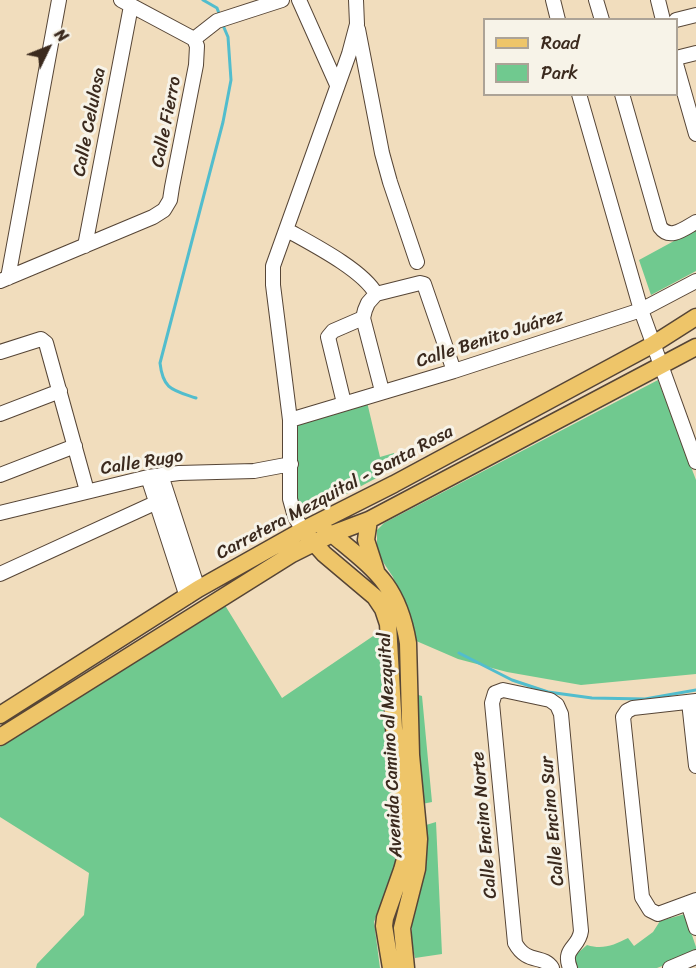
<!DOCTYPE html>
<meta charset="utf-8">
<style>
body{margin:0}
#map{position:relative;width:696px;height:968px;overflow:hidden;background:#f1ddbd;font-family:Sriracha,sans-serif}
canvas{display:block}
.legend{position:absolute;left:483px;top:18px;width:195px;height:78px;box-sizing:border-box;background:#f7f3e8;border:2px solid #aca397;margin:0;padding:8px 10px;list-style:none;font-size:18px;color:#3b2a1e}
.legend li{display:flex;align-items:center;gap:12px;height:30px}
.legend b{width:30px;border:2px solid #aca397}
.north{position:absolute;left:18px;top:18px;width:60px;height:60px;-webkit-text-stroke:4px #f7f3e8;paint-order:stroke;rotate:47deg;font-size:16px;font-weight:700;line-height:24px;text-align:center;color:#3b2a1e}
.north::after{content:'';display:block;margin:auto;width:21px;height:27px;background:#3b2a1e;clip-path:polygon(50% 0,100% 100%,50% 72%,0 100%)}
</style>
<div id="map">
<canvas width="696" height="968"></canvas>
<ul class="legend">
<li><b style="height:8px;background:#eec569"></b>Road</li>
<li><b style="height:16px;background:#70c98f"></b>Park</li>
</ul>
<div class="north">N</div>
</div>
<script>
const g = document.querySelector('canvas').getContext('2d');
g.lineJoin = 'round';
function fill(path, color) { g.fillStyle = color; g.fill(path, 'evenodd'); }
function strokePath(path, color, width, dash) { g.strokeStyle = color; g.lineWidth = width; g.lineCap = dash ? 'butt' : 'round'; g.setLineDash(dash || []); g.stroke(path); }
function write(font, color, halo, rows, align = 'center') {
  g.font = font + ' Sriracha,sans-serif'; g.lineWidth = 6; g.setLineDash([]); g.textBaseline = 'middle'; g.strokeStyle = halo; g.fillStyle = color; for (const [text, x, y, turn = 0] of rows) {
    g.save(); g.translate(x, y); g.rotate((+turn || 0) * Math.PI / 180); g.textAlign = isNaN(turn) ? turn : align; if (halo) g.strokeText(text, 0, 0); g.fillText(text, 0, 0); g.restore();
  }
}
const green = new Path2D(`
 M 696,229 L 696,271 L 651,295 L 639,260 Z
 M 658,380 L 696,480 L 696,674 L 581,685 L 507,672 L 458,659 L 414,640 L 393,577 L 377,553 L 377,530 L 384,523 Z
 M 367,402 L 380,457 L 394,453 L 399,466 L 301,518 L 295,493 L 296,424 Z
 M 223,602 L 282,698 L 382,630 L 399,856 L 374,922 L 380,968 L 36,968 L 37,964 L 84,915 L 89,873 L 0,817 L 0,747 Z
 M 415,694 L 422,696 L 432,802 L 422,804 Z
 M 436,822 L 442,954 L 415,958 C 403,911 428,870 426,825 Z
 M 685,914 L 696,947 L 696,953 L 657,968 L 575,968 L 572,958 L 587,945 C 603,950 614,945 628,938 L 634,946 L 653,932 L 660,921 Z`);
const stream = new Path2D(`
 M 203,0 L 217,8 L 220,16
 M 196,398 C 173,390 163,390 160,363 L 223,122 L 231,80 L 228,37 L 222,23
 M 459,653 L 512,680 L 548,692 L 592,698 L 645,699 L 696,690`);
const minor = new Path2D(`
 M 121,0 L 194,39
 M 299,0 L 337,85
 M 553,0 L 558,20
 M 596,0 L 602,20
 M 658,0 L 663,20
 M 676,20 L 696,15
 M 358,29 L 382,153 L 390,182 L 417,262
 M 194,39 L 217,21 L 282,0
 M 676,58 L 696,53
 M 676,64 L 696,134
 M 579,94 L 641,310 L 696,462
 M 622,94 L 660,227 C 670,241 685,228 696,222
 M 287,230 C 312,244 363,270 376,294
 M 85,246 L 131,6
 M 8,278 L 59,0
 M 0,281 L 153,217 L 164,210 L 170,200 L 172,187 L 196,65 L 197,46 L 194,39
 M 0,352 L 41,339 L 46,343 L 87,491
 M 382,391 L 363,318 L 365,310 L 368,303 L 376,294 L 420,283 L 424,284 L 454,371
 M 344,403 L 328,337 L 333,331 L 363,318
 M 0,414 L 60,391
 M 290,420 L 454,371 L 641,310 L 696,281
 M 0,475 L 75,446
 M 161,475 L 198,589
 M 148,477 L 187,597
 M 0,513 L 148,477 L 179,473 L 254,471 L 291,464
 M 303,530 L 295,517 L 290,499 L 290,420 L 273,285 L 273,266 L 349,54 L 357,24 L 356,0
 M 0,574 L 155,503
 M 696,701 L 633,708 L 627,711 L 623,717 L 642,897 L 650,910 L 658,914 L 696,900
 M 689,702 L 696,766
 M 688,903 L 696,928
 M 552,968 C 543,954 527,965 515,943 L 492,703 L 495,693 L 503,690 L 550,700 L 557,705 L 561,714 L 581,931 C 579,948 562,948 570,968
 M 670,968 L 696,957`);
const major = new Path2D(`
 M 369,520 L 366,540 L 376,571
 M 325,531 L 332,534 C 375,570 398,584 408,643 L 411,755 L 419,839 L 417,869 L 402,928 L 406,968
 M 307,535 L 324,554 L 375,597 L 383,609 L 388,624 L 394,728 L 406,834 L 405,859 L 402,870 L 385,918 L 384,926 L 391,968
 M 0,715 L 198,589 L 303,530 L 394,484 L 652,345 L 696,317
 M 0,737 L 292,554 L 332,534 L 369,520 L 696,347`);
const streetNames = [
 ["Calle Celulosa",90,122,-79],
 ["Calle Fierro",167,122,-79],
 ["Calle Benito Juárez",490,339,-18],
 ["Calle Rugo",142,463,-9],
 ["Carretera Mezquital - Santa Rosa",335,493,-28],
 ["Avenida Camino al Mezquital",391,745,-93],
 ["Calle Encino Sur",553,821,-95],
 ["Calle Encino Norte",485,825,-95]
];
fill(green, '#70c98f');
strokePath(stream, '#52bdcd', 3);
strokePath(minor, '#564536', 16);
strokePath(major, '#564536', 19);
strokePath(minor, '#fff', 14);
strokePath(major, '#eec569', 16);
write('18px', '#3b2a1e', '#f7f3e8', streetNames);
</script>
